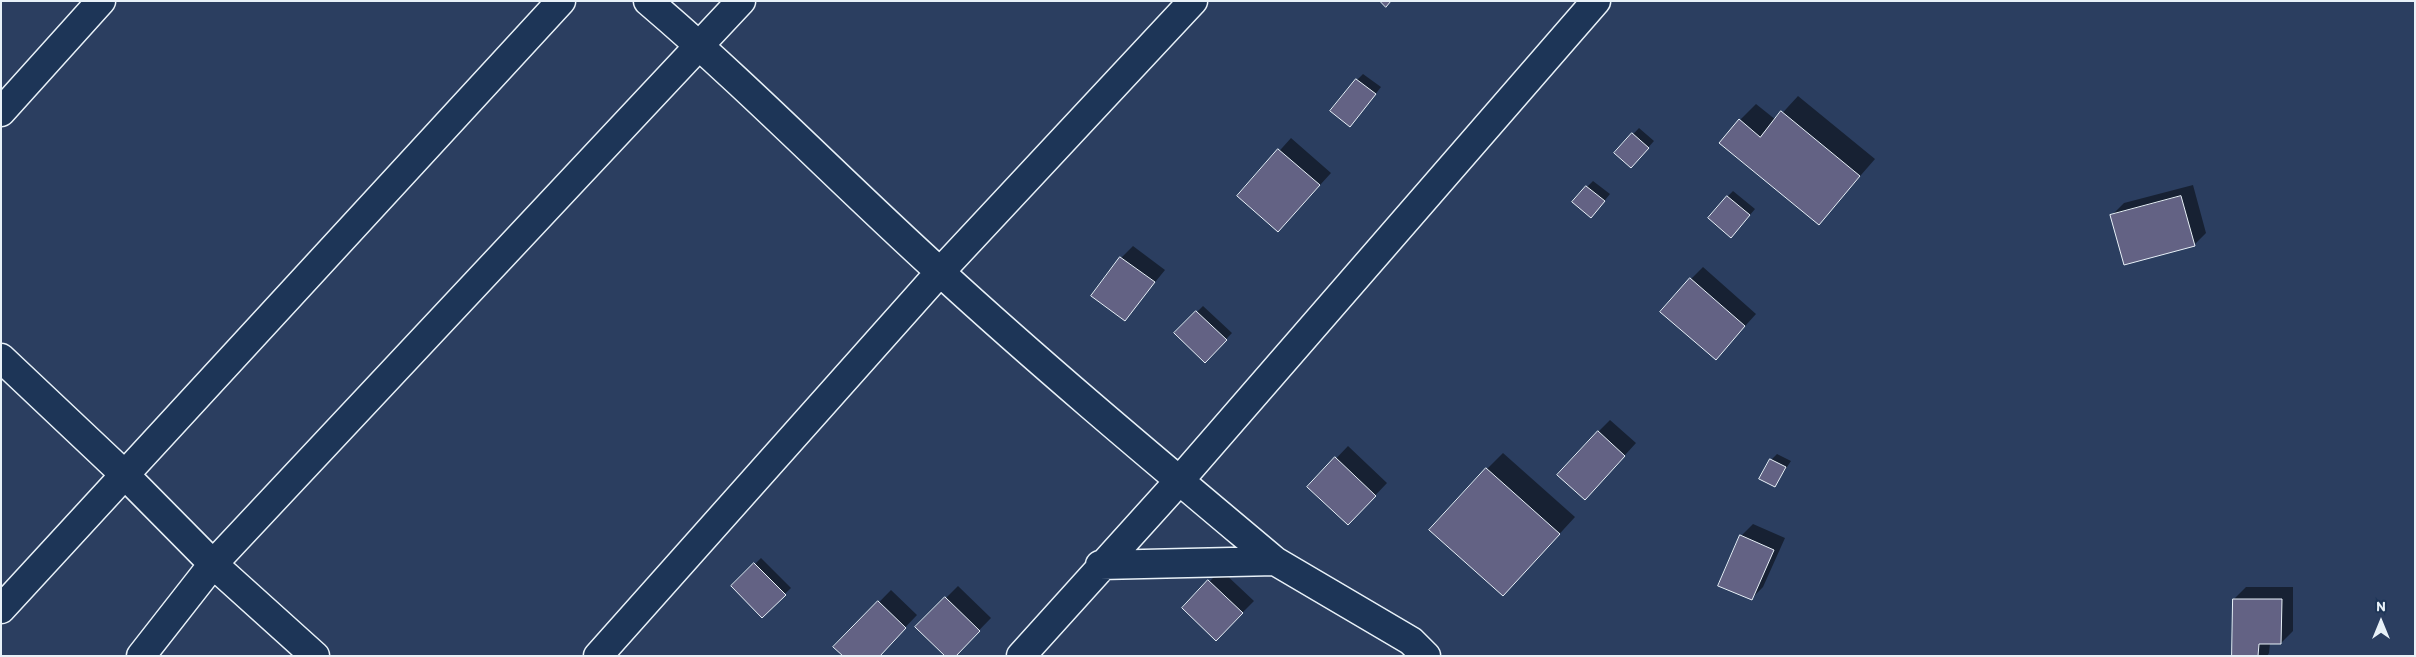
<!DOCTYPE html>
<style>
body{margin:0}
#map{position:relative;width:2416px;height:657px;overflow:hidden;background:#2b3e60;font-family:Itim,sans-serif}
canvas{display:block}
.frame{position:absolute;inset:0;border:2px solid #e8f1f8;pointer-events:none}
.north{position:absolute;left:2356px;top:597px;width:50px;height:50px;-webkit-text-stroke:4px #1d3557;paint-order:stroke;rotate:0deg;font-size:14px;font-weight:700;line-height:20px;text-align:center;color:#e8f1f8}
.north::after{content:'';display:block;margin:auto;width:18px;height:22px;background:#e8f1f8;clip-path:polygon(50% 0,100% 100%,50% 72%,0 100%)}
</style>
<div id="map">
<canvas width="2416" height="657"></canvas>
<div class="frame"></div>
<div class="north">N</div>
</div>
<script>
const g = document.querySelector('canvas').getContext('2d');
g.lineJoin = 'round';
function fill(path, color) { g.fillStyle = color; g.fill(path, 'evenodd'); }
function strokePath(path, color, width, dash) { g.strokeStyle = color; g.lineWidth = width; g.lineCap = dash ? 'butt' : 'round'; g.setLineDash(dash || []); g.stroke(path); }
const shadow = new Path2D(`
 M 1363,74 L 1381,87 L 1356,119 L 1357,80 Z
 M 1798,96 L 1875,159 L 1819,223 L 1740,120 L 1756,104 L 1776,120 Z
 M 1639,128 L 1654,141 L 1637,160 L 1615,153 Z
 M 1291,138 L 1331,173 L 1290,218 L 1239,196 Z
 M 1593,181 L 1610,194 L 1597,210 L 1587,187 Z
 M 2193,185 L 2206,233 L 2194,245 L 2112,215 L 2124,203 Z
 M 1733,191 L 1755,209 L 1737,230 L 1727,197 Z
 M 1133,246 L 1165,270 L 1125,319 L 1093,295 L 1121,258 Z
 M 1703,267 L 1756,314 L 1727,346 L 1691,279 Z
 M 1203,306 L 1232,333 L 1211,355 L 1176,333 Z
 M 1610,420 L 1636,443 L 1585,499 L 1598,432 Z
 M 1348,446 L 1387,483 L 1348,524 L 1309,487 Z
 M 1503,453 L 1575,517 L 1519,578 L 1487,469 Z
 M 1777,454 L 1791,461 L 1775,485 L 1771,460 Z
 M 1753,524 L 1785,538 L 1763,587 L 1751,599 L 1741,536 Z
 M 761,558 L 791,588 L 762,616 L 733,586 Z
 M 1221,570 L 1254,601 L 1216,639 L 1183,608 Z
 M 958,586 L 991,618 L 954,656 L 917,627 Z
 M 2246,587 L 2293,587 L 2293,631 L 2281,643 L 2270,643 L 2269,653 L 2267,656 L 2233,656 L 2234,599 Z
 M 891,590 L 917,615 L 878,656 L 835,647 Z`);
const building = new Path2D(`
 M 1380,1 L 1391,1 L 1386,7 Z
 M 1356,79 L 1376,94 L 1350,127 L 1330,111 Z
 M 1781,111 L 1860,176 L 1819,225 L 1719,143 L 1739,119 L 1760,137 Z
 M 1632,133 L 1649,148 L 1631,168 L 1614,153 Z
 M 1278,149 L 1320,185 L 1278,232 L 1237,196 Z
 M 1586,186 L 1605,201 L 1591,218 L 1572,202 Z
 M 1727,196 L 1750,215 L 1731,238 L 1708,218 Z
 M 2181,196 L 2195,246 L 2124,265 L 2110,215 Z
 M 1120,257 L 1155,282 L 1125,321 L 1091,296 Z
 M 1690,278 L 1745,326 L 1716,360 L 1660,312 Z
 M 1196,311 L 1227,340 L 1205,363 L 1174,333 Z
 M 1598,431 L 1625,456 L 1585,500 L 1557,475 Z
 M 1335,457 L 1376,496 L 1348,525 L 1307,487 Z
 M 1770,459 L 1786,467 L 1775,487 L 1759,479 Z
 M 1486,468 L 1560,534 L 1503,596 L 1429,530 Z
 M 1740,535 L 1774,550 L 1752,600 L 1718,586 Z
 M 754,563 L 786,595 L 762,618 L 731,586 Z
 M 1208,580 L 1243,613 L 1216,641 L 1182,608 Z
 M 945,597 L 980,631 L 956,656 L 945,656 L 915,627 Z
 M 2233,599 L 2282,599 L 2281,644 L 2259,644 L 2258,656 L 2232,656 Z
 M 878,601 L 906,628 L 880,656 L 843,656 L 833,647 Z`);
const minor = new Path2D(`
 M 648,1 C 749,87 841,182 939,271 C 1048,371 1162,466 1275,561
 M 1,112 L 101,1
 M 1,358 L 125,475 L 213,564 L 315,656
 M 1100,565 L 1275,561 L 1411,641 L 1426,656
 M 1,609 L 561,1
 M 141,656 L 213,564 L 741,1
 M 598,656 L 940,272 L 1193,1
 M 1021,656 L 1179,481 L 1596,1`);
fill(shadow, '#0007');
fill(building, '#636284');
strokePath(building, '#e8f1f8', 1);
strokePath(minor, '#e8f1f8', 31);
strokePath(minor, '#1d3557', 28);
</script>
